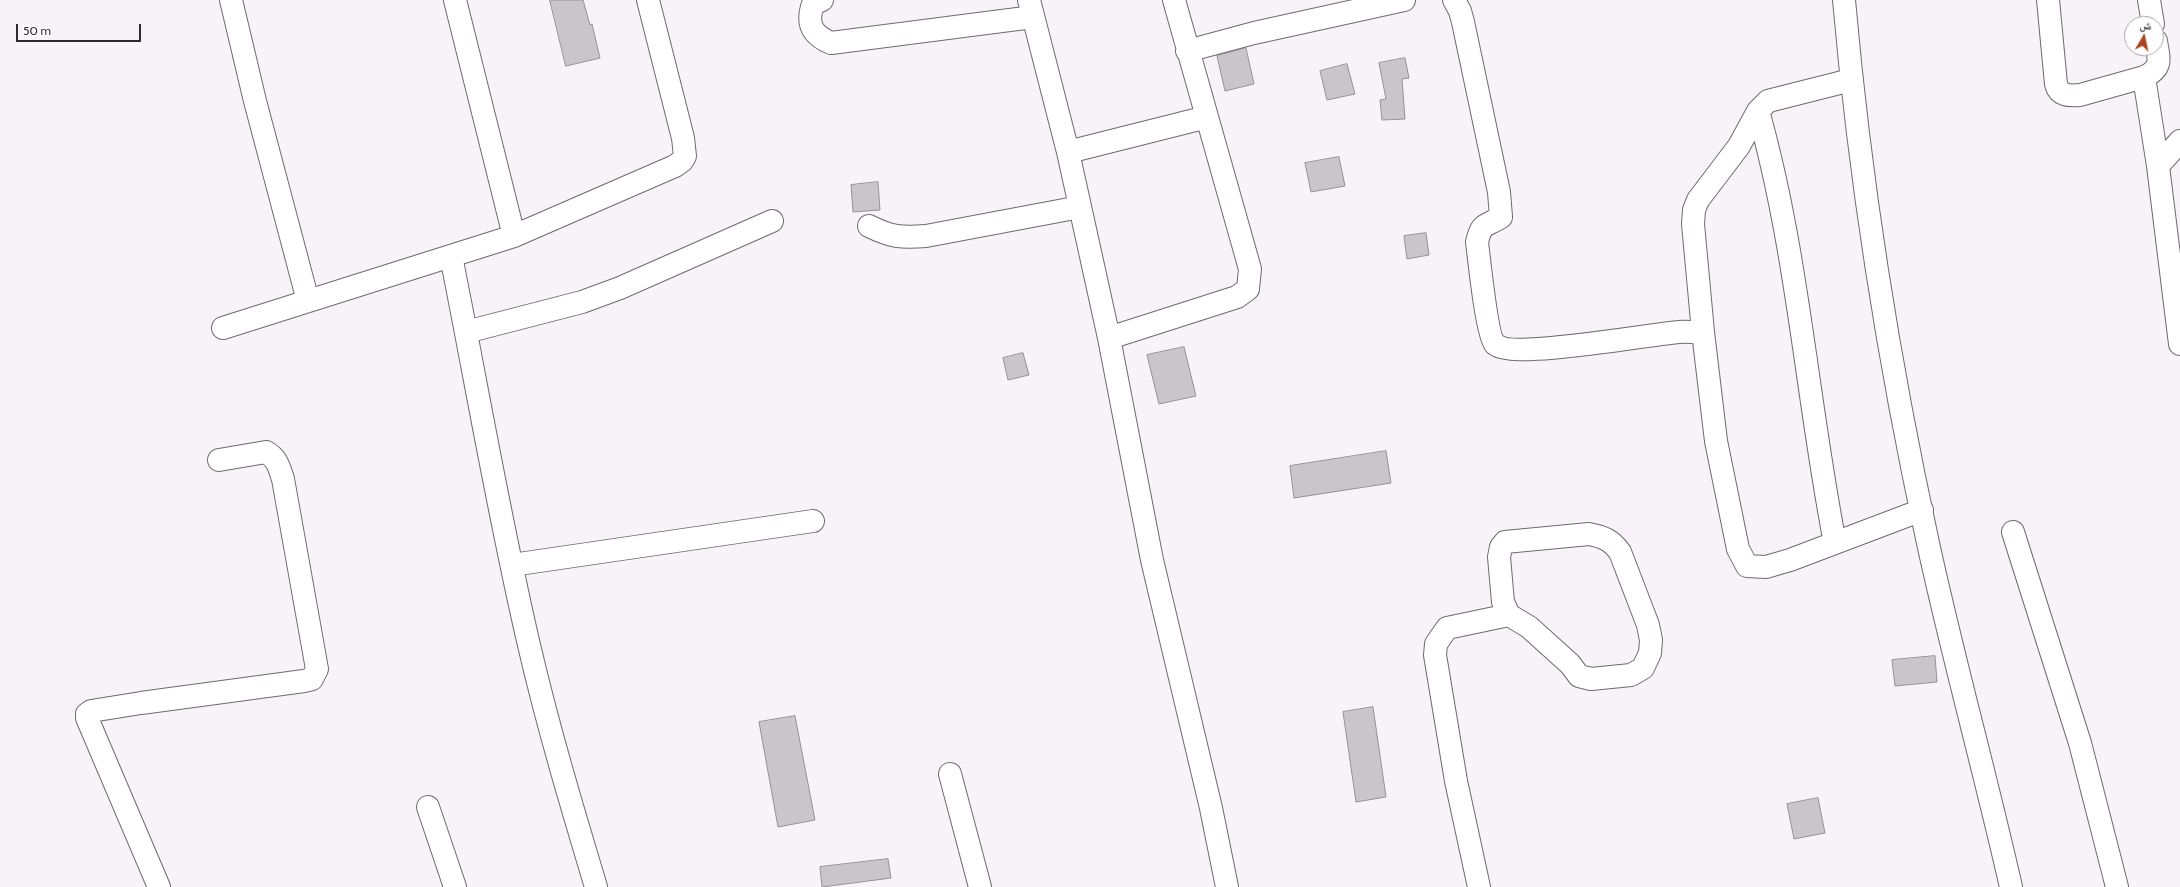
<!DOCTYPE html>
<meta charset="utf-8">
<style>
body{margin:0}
#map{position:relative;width:2180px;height:887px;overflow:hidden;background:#f8f3f8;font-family:Cabin,"Noto Naskh Arabic",sans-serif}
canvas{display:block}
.north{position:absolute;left:2124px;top:16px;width:40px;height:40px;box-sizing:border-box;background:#fff;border:1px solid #abaaab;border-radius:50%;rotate:9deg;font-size:11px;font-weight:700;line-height:16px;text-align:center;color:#2d2b2d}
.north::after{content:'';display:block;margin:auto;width:14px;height:18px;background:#ab441f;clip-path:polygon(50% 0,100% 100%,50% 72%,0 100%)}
.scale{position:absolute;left:16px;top:24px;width:125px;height:18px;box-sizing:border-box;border:2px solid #2d2b2d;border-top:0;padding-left:5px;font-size:12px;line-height:14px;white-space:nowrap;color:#2d2b2d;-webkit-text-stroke:3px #fff;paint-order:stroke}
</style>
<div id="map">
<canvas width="2180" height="887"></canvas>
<div class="north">ش</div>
<div class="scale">50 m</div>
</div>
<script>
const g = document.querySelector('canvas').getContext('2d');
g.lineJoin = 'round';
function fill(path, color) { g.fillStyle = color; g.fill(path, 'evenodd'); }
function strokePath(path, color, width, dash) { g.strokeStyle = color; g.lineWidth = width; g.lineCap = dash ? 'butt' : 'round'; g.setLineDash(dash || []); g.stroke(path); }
const building = new Path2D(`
 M 550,0 L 583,0 L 590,25 L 592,24 L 600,58 L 566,66 Z
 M 1246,48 L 1254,84 L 1225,91 L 1217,56 Z
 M 1405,58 L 1409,78 L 1402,79 L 1405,119 L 1382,120 L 1380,100 L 1386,99 L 1379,63 Z
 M 1347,64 L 1355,94 L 1327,100 L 1320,71 Z
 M 1339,157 L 1345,186 L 1311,192 L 1305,163 Z
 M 878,182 L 880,210 L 853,212 L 851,185 Z
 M 1426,233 L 1429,255 L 1407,259 L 1404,236 Z
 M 1184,347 L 1196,396 L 1159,404 L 1147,355 Z
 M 1023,353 L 1029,375 L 1008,380 L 1003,358 Z
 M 1386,451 L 1391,483 L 1294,498 L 1290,466 Z
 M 1935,656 L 1937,682 L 1895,686 L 1892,660 Z
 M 1373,707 L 1386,797 L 1356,802 L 1343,712 Z
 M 795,716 L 815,820 L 778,827 L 759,722 Z
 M 1818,798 L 1825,833 L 1794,839 L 1787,804 Z
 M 888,859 L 891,878 L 822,887 L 820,867 Z`);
const minor = new Path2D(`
 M 231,0 L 255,101 L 308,301
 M 455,0 L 514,236
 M 822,0 L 813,4 C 806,24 812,35 831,43 L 1033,17
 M 1029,0 L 1068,152 L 1109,338 L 1152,560 L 1211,808 L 1227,887
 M 1454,0 L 1460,11 L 1463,22 L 1499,192 L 1501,217 C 1486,227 1482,221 1477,242 C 1479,258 1487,336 1495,344 C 1511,360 1651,334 1679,332 C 1687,331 1695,333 1703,332 L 1716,441 L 1738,549 L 1747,566 L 1766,567 L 1790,560 L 1922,510
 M 1844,0 C 1860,182 1889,364 1928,543 C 1953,658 1985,772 2011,887
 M 2048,0 L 2056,84 C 2059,96 2069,96 2080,95 L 2144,77
 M 2149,0 L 2153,24
 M 2156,41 C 2159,60 2163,68 2144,77 L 2158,166 L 2180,344
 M 1187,51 L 1254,33 L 1404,0
 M 1758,111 C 1798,252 1807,400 1835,543
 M 1068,152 L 1207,117
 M 2158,166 L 2180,141
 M 869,226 C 891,237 901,238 926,236 L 1080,207
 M 451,256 C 477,386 499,517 529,645 C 548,727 572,807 596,887
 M 223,328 L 514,236 L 675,166 L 682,161 L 685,156 L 683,138 L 648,0
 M 466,332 L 582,302 L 620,288 L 772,221
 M 1703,332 L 1693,224 L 1694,210 L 1698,200 L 1739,146 L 1758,111 L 1768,101 L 1851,80
 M 1109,338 L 1237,297 L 1248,289 L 1250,269 L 1174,0
 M 2013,532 L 2080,743 L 2117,887
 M 1589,534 C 1604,537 1611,540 1620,552 L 1648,625 L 1651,640 L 1650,653 L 1643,668 L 1631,675 L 1591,679 L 1579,676 L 1570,664 L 1529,627 L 1509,615 L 1503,602 L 1499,557 L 1501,547 L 1505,542 Z
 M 512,565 L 813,521
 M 950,774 L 980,887
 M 428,807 L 455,887
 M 159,887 L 87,718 L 87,714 L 91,711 L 141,703 L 304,681 L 312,679 L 317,669 L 283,479 C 279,467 277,458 266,452 L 219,460
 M 1479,887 L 1456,781 L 1435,655 L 1436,644 L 1447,628 L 1509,615`);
fill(building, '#cac5ca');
strokePath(building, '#969196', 1);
strokePath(minor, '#6e6a6e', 24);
strokePath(minor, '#fff', 22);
</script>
